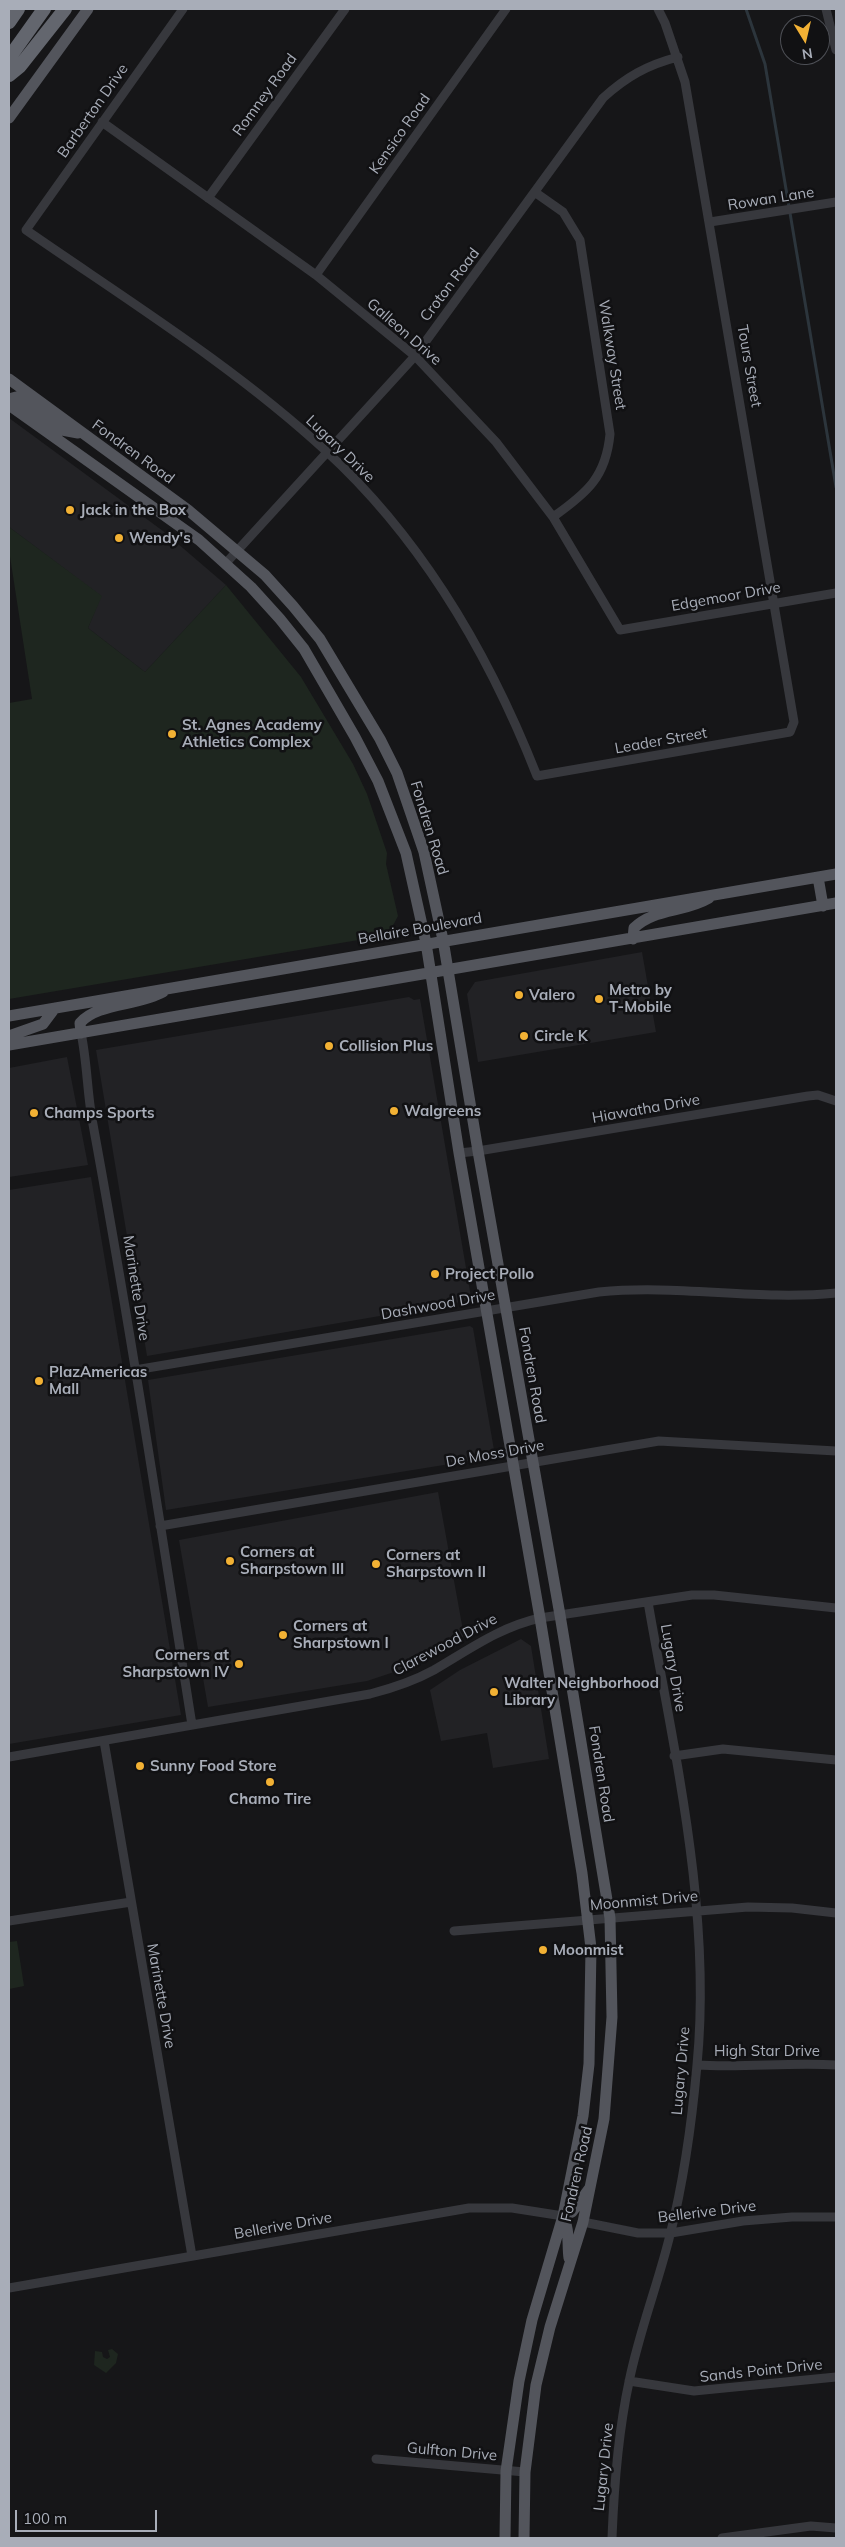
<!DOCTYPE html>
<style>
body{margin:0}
#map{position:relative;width:845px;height:2547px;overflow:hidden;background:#161618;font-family:Mulish,sans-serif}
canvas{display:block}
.frame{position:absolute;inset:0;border:10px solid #a8adb8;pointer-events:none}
.north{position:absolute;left:780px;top:15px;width:50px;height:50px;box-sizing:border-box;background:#111113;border:1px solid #4d4f55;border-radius:50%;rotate:171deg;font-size:14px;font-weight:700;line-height:20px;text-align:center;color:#a8adb8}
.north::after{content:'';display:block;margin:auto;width:18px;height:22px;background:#f2b134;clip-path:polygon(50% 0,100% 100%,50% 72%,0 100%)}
.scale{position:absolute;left:15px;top:2510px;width:142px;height:22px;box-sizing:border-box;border:2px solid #a8adb8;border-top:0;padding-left:6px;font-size:15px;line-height:18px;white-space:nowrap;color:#a8adb8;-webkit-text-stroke:4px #111113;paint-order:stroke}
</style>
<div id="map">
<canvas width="845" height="2547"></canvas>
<div class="frame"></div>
<div class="north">N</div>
<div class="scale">100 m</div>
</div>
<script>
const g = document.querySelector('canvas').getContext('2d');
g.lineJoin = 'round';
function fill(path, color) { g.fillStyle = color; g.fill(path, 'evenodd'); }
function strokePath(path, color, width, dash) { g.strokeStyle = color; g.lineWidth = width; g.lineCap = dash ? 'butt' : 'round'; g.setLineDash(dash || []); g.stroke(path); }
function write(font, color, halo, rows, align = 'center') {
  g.font = font + ' Mulish,sans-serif'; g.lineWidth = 5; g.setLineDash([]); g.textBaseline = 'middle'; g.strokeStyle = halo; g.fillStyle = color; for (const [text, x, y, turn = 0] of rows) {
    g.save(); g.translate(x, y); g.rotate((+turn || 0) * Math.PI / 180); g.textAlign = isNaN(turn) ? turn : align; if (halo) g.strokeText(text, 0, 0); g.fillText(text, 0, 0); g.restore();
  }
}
const built = new Path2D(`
 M 9,418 L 163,531 L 226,585 L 145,672 L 88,628 L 101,596 L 9,527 Z
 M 642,952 L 656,1032 L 478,1062 L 467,994 L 475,982 Z
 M 409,997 L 414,1000 L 420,999 L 471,1297 L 467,1301 L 147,1356 L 96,1050 Z
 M 67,1057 L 88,1165 L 9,1177 L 9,1068 Z
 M 91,1177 L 181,1715 L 9,1744 L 9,1190 Z
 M 470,1326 L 473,1328 L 494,1450 L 487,1458 L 166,1510 L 148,1380 Z
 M 438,1492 L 464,1636 L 415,1665 L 367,1681 L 208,1707 L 179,1540 Z
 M 521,1639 L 531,1646 L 549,1759 L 493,1768 L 487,1733 L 441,1741 L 430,1690 L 460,1670 Z`);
const green = new Path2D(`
 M 9,527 L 102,596 L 88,628 L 145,672 L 226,585 L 301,677 L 353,764 L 367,794 L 387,853 L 386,864 L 398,916 L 388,935 L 9,999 L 9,703 L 32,699 L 9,550 Z
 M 17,1941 L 24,1986 L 9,1989 L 9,1942 Z
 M 112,2349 L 118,2354 L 116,2363 L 106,2373 L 94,2365 L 95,2351 L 102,2352 L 103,2357 L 107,2359 L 110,2357 L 108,2350 Z`);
const stream = new Path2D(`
 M 746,9 L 765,64 L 836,487`);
const minor = new Path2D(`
 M 183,9 L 26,230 C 127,300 235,367 326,451 C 423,540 489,654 537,776 L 790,732 L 794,722 L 685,82 L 665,23 L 658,9
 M 826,9 L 836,50
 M 102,122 L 316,275 L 415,356 L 496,442 L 553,517 L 620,630 L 836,593
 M 536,193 L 563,212 L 580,240 L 610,434 C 606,477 587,493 553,517
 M 208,198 L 345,9
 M 710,222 L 836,202
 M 316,275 L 506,9
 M 226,563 L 415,356 L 603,98 C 626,77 647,65 678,57
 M 81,1033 C 87,1061 87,1090 92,1119 C 129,1320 160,1523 192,1725
 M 459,1153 L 478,1151 L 808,1096 L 818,1095 L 836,1101
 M 135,1370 L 599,1292 C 679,1284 757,1301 836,1293
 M 160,1526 L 659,1441 L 836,1451
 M 104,1741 L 192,2256
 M 674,1756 L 723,1749 L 836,1760
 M 9,1757 L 370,1694 C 393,1688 414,1681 434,1670 C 470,1649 500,1627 540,1618 L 692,1595 L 714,1595 L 836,1608
 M 9,1921 L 131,1902
 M 454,1931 L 748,1907 L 792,1908 L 836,1913
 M 697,2065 C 744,2068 790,2062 836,2065
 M 583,2222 L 638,2233 L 671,2233 L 743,2221 L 792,2217 L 836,2217
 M 9,2288 L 469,2208 L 512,2208 L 563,2216
 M 629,2381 L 694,2391 L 836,2377
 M 376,2459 L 525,2472
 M 612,2538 C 614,2486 618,2433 629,2382 C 639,2332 658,2284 670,2235 C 684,2180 692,2121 697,2065 C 712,1910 674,1753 648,1602
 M 722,2538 L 811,2526 L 836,2528`);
const major = new Path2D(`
 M 9,118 L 88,9
 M 9,379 L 188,510 L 265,575 L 293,606 L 320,639 L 380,739 L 397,773 L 424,852 L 443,940 L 478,1151 L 560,1615 L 610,1918 L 612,2017 L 604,2119 L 583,2222 L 550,2327 L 536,2385 L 525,2472 L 524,2538
 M 9,399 L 16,397 L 62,430 L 78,433
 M 9,405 L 199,540 L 251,587 L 280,619 L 304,649 L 355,737 L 378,781 L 406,853 L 426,943 L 459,1153 L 540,1618 L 582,1873 L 591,1948 L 589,2064 L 583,2116 L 563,2216 L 532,2320 L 519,2381 L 506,2471 L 505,2538
 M 818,877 L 823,906
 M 633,939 L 634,928 C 654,908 684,913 709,898
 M 9,1016 L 836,874
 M 81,1033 L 80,1023 C 97,1003 138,1006 163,992
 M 9,1036 L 43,1024 L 55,1008
 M 9,1045 L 836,903
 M 563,2216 C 570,2229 567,2244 569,2258
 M 563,2216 L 572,2212 L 589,2189`);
const highway = new Path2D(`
 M 9,22 L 18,9
 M 9,58 L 44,9
 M 9,75 L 20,66 L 65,9`);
const markers = [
 [70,510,5,"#f2b134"],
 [119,538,5,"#f2b134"],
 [172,734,5,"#f2b134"],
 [519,995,5,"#f2b134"],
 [599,999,5,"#f2b134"],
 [524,1036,5,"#f2b134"],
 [329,1046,5,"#f2b134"],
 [394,1111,5,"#f2b134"],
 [34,1113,5,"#f2b134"],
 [435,1274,5,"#f2b134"],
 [39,1381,5,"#f2b134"],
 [230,1561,5,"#f2b134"],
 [376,1564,5,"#f2b134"],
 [283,1635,5,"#f2b134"],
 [239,1664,5,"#f2b134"],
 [494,1692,5,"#f2b134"],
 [140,1766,5,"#f2b134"],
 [270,1782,5,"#f2b134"],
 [543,1950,5,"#f2b134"]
];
const streetNames = [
 ["Romney Road",265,95,-54],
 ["Barberton Drive",93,111,-55],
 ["Kensico Road",400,134,-55],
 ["Rowan Lane",771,199,-9],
 ["Croton Road",450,285,-53],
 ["Galleon Drive",404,332,41],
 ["Walkway Street",612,355,81],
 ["Tours Street",749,366,80],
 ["Lugary Drive",340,449,44],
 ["Fondren Road",133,452,36],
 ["Edgemoor Drive",726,597,-10],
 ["Leader Street",661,741,-10],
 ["Fondren Road",429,828,73],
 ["Bellaire Boulevard",420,929,-10],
 ["Hiawatha Drive",646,1109,-10],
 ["Marinette Drive",136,1288,81],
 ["Dashwood Drive",438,1305,-10],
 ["Fondren Road",532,1375,80],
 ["De Moss Drive",495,1454,-10],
 ["Clarewood Drive",445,1645,-28],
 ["Lugary Drive",673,1668,80],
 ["Fondren Road",601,1774,81],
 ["Moonmist Drive",644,1901,-5],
 ["Marinette Drive",161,1996,80],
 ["High Star Drive",767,2051],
 ["Lugary Drive",681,2071,-85],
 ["Fondren Road",577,2174,-77],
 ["Bellerive Drive",707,2212,-7],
 ["Bellerive Drive",283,2226,-10],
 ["Sands Point Drive",761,2371,-6],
 ["Gulfton Drive",452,2452,5],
 ["Lugary Drive",604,2467,-84]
];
const poiNames = [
 ["Jack in the Box",80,510],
 ["Wendy's",129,538],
 ["St. Agnes Academy",182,725],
 ["Athletics Complex",182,742],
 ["Metro by",609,990],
 ["T-Mobile",609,1007],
 ["Valero",529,995],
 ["Circle K",534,1036],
 ["Collision Plus",339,1046],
 ["Walgreens",404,1111],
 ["Champs Sports",44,1113],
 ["Project Pollo",445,1274],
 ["PlazAmericas",49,1372],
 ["Mall",49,1389],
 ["Corners at",240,1552],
 ["Sharpstown III",240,1569],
 ["Corners at",386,1555],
 ["Sharpstown II",386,1572],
 ["Corners at",293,1626],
 ["Sharpstown I",293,1643],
 ["Corners at",229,1655,"right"],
 ["Sharpstown IV",229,1672,"right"],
 ["Walter Neighborhood",504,1683],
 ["Library",504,1700],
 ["Sunny Food Store",150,1766],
 ["Chamo Tire",270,1799,"center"],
 ["Moonmist",553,1950]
];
fill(built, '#222225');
fill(green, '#1e261f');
strokePath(stream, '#2c353c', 3);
strokePath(minor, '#37383d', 9);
strokePath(major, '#53555c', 11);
strokePath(highway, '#63666e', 14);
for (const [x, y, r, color] of markers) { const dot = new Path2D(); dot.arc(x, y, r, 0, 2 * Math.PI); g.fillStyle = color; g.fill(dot); strokePath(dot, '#111113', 2); }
write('15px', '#a8adb8', '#111113', streetNames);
write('bold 15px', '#a8adb8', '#111113', poiNames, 'left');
</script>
